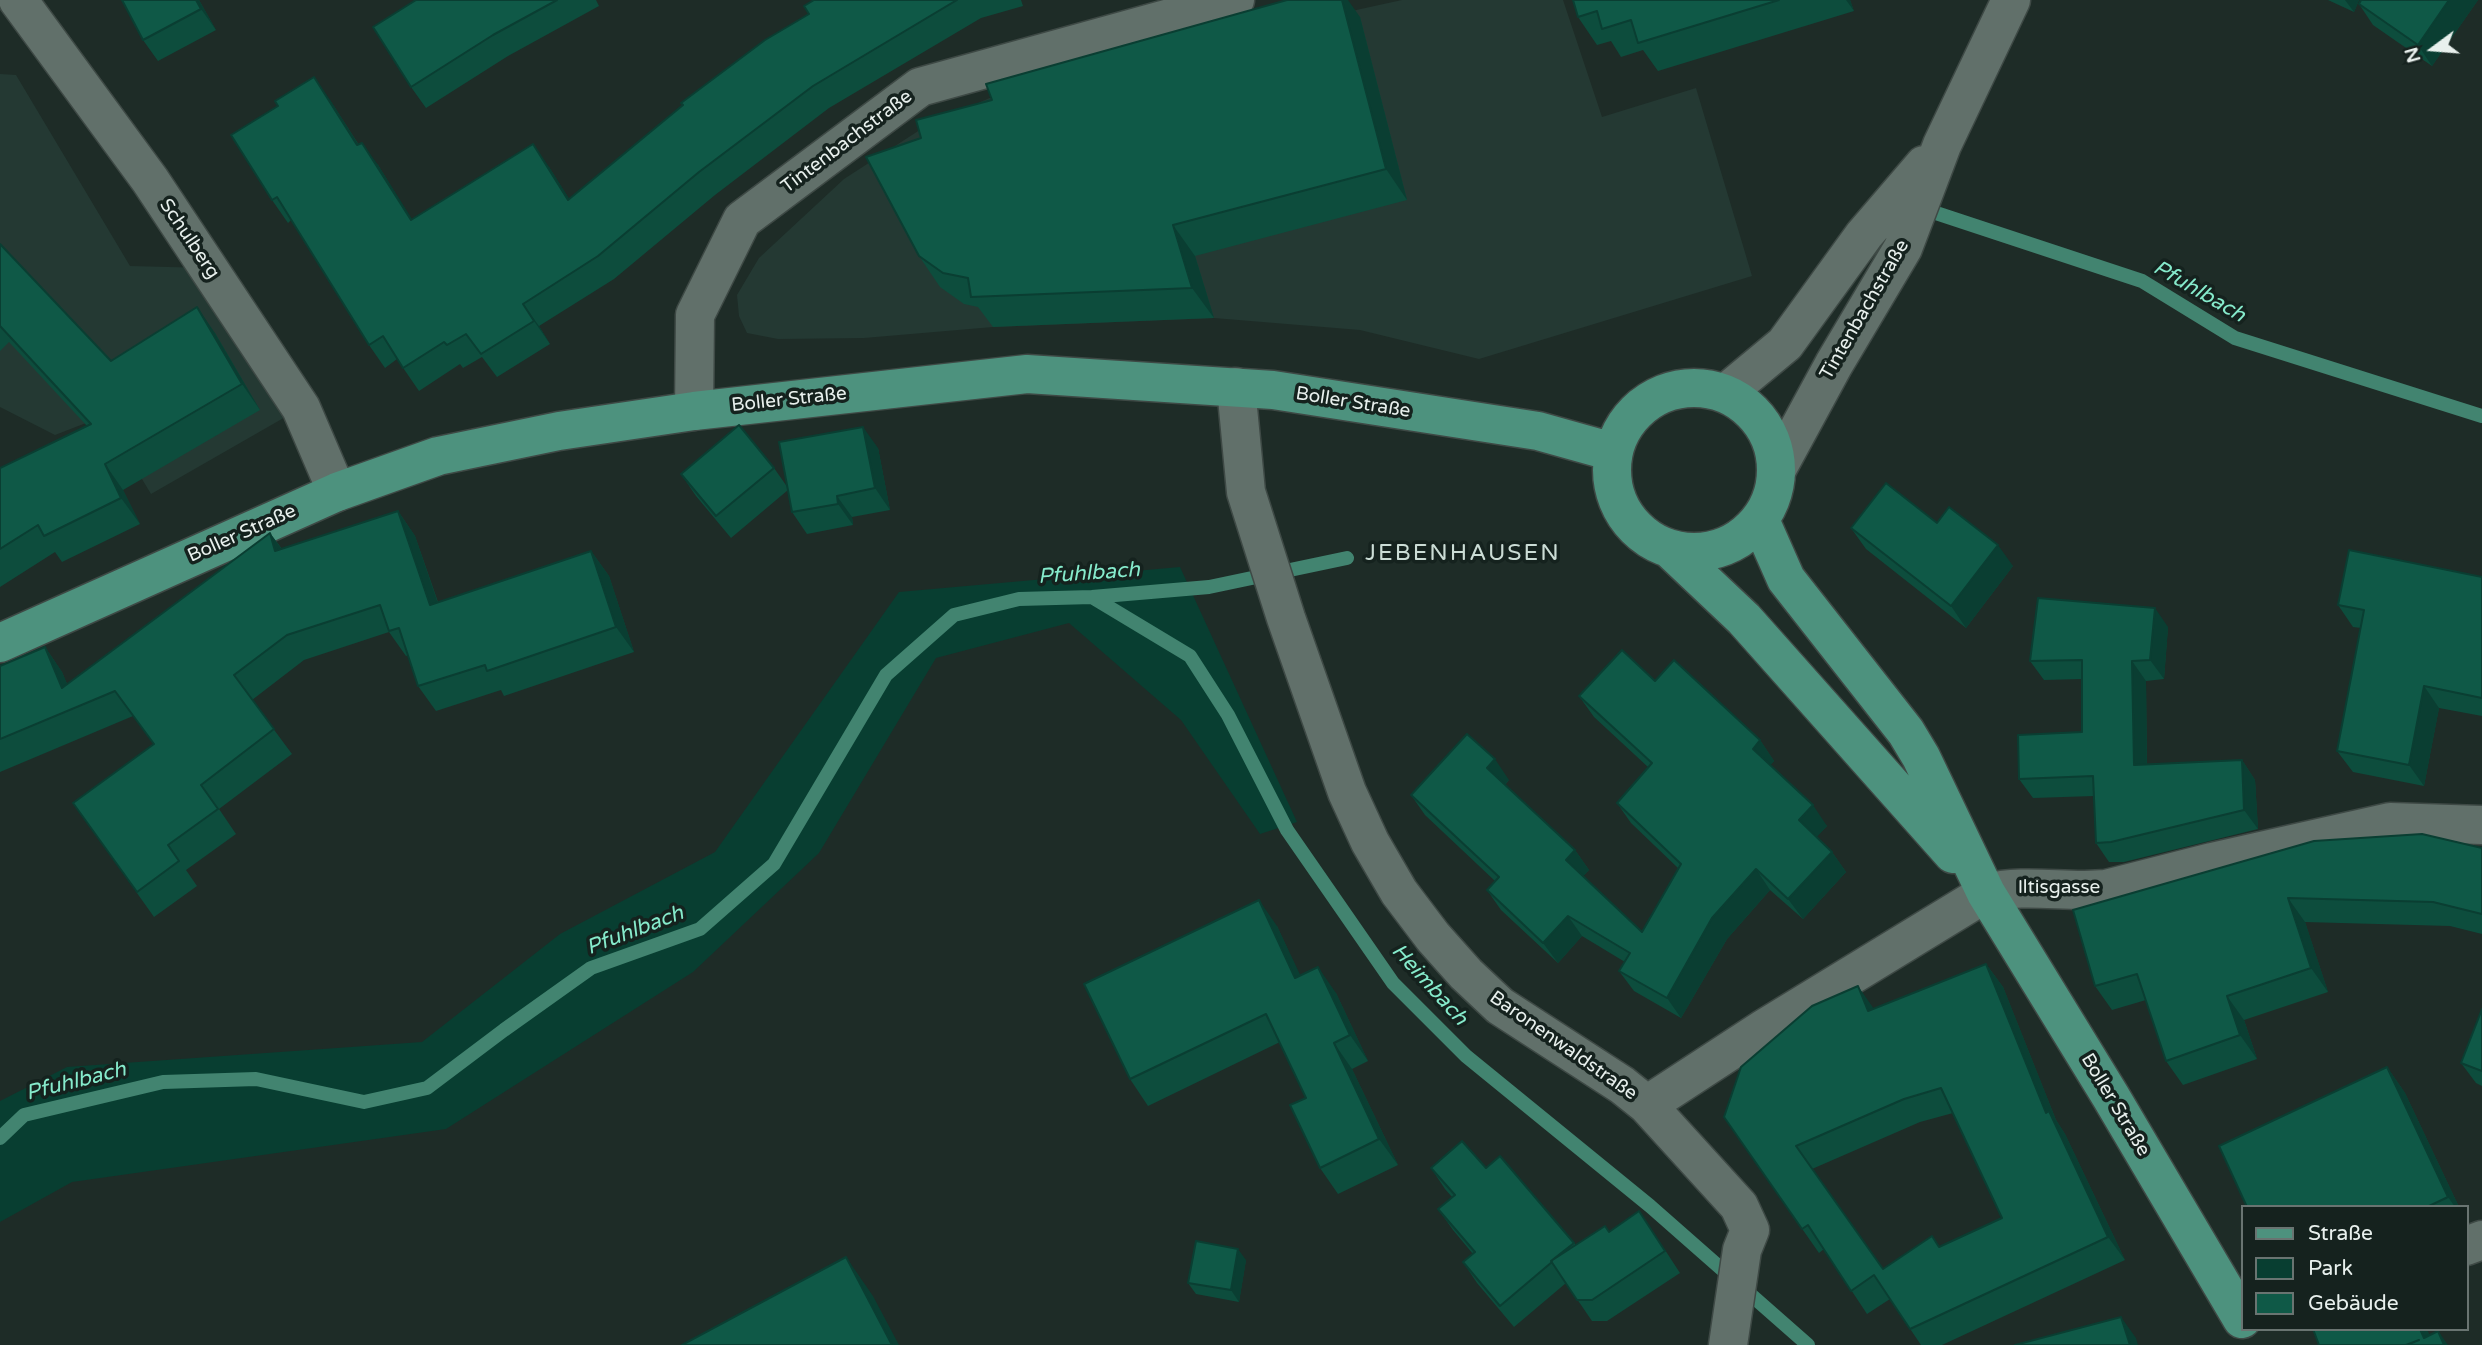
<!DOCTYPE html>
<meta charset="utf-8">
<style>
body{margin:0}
#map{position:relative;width:2482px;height:1345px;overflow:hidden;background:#1e2c27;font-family:"Varela Round",sans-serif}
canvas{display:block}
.legend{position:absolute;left:2241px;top:1205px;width:228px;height:126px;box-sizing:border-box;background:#15221e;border:2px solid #697471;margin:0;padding:9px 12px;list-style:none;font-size:21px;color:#e8f0ed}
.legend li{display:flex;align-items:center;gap:14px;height:35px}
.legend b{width:35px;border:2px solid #697471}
.north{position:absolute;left:2398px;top:14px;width:70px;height:70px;-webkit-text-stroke:5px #15221e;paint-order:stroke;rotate:254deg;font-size:19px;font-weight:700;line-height:28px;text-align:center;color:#e8f0ed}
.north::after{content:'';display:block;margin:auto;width:24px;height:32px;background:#e8f0ed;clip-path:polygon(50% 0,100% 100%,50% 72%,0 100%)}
</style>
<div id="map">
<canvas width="2482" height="1345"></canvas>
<ul class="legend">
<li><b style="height:9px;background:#4d927e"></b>Straße</li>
<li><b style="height:19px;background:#083e31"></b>Park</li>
<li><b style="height:19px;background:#0f5947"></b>Gebäude</li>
</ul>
<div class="north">N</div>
</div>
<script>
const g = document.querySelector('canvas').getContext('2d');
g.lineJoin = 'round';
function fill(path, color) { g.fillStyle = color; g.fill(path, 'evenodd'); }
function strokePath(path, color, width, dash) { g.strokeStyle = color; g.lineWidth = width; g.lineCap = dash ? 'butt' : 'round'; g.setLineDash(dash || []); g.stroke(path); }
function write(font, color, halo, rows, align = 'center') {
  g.font = font + ' "Varela Round",sans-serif'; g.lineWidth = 7; g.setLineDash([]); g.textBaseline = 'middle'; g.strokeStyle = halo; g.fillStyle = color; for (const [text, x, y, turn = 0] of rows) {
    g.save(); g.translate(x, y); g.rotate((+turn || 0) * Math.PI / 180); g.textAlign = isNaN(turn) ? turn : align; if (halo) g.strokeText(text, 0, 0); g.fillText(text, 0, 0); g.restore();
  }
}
const built = new Path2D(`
 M 1402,0 L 1563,0 L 1602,117 L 1696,88 L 1752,276 L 1479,359 L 1360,330 L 1214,318 L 993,327 L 864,338 L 778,339 L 747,333 L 739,316 L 737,295 L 759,258 L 844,179 L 929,124 L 1027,82 Z
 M 0,74 L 16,75 L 130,266 L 208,268 L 301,408 L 151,494 L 104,416 L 55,435 L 0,407 Z`);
const green = new Path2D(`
 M 1180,567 L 1297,822 L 1260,834 L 1181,720 L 1069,623 L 936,658 L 819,853 L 693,972 L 446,1129 L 72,1182 L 0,1222 L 0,1101 L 67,1067 L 422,1042 L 560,934 L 715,852 L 899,592 Z`);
const stream = new Path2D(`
 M 1936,213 L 2142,281 L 2235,338 L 2482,416
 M 1092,597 L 1190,656 L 1228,715 L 1287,830 L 1393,983 L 1466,1056 L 1650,1206 L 1808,1345
 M 0,1138 L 24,1115 L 163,1082 L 256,1079 L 364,1102 L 427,1088 L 504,1030 L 591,968 L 700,929 L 774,864 L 886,675 L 954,615 L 1019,599 L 1092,597 L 1209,587 L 1347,558`);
const minor = new Path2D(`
 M 18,0 L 150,180 L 301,408 L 337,492
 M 1236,387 L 1246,492 L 1286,618 L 1347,792 L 1370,842 L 1399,892 L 1433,937 L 1466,974 L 1500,1006 L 1622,1085 L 1647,1105 L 1739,1206 L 1750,1230 L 1742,1250 L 1728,1345
 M 1726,393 L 1785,344 L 1864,235 L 1924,165
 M 694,411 L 695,315 L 742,220 L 920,87 L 1235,0
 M 1777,469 L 1834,364 L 1903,248 L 1942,145 L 2011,0
 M 1647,1105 L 1765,1028 L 1986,893 C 2026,883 2066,893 2106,889 L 2212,862 L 2390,822 L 2482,825
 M 2466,1246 L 2482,1240`);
const major = new Path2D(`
 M1612 470a82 82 0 1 1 164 0a82 82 0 1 1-164 0Z
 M 1760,520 L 1786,579 L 1906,732 L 1921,757 L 1986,893 L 2111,1097 L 2242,1319
 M 1671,550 L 1744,619 L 1953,854
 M 0,643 L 337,492 L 438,456 L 559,431 L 694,411 L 1027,374 L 1273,390 L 1538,431 L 1613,452`);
const wall = new Path2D(`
 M 199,0 L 216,30 L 158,61 L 143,40 Z
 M 416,0 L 596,0 L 599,6 L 508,56 L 426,108 L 411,87 Z
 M 814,0 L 1021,0 L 1023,6 L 981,18 L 829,108 L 715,195 L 614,279 L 539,326 L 550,344 L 497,377 L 482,357 L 463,368 L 460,364 L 419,391 L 397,359 L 385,368 L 369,345 L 291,220 L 288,223 L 272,200 L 278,106 L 330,100 L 359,145 L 378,165 L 412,220 L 549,167 L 569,199 L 809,14 Z
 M 1573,0 L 1850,0 L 1854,11 L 1658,71 L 1643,50 L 1621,57 L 1611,41 L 1597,45 L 1578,17 Z
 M 2328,0 L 2359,0 L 2354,12 Z
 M 2478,0 L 2432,66 L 2373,25 L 2359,4 Z
 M 1360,17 L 1407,200 L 1195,256 L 1214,318 L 993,327 L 978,307 L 964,304 L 940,287 L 919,256 Z
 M 0,244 L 111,361 L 215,333 L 260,410 L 123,490 L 140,524 L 62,562 L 55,552 L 0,587 L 0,468 L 87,426 L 9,342 L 0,351 Z
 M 878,448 L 890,510 L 852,517 L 853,525 L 807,534 L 792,512 L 788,490 L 731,538 L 696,496 L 681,474 L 774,468 L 788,488 Z
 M 398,511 L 415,536 L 438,602 L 591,551 L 609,576 L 634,652 L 504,696 L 501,690 L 436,711 L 418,686 L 409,655 L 406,656 L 389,632 L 304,660 L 252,700 L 292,754 L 219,809 L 236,834 L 186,870 L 197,886 L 154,917 L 73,803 L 154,744 L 133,716 L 0,772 L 0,666 L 45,647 L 62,672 L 67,684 L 270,533 L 282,549 Z
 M 1937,523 L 2013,566 L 1966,628 L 1866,549 L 1851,528 Z
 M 2482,577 L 2482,716 L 2439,708 L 2424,786 L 2353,772 L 2337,751 L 2361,628 L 2353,627 L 2338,605 Z
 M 2168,627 L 2164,679 L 2146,681 L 2147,765 L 2242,760 L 2255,780 L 2258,829 L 2124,862 L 2109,862 L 2096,843 L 2094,796 L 2033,798 L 2019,779 L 2082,732 L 2082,679 L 2044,680 L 2030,661 Z
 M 1655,681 L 1760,740 L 1774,761 L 1770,765 L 1827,826 L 1816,837 L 1832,852 L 1846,872 L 1803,919 L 1770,890 L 1727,939 L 1681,1018 L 1634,991 L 1619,971 L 1625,962 L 1582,936 L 1558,963 L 1501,910 L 1487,890 L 1495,881 L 1425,815 L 1411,795 L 1509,780 L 1505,785 L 1575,850 L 1589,870 L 1583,876 L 1642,932 L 1678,868 L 1631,823 L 1617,803 L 1648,767 L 1594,717 L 1579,696 Z
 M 2482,848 L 2482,934 L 2450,926 L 2305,922 L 2328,992 L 2244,1020 L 2257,1059 L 2183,1085 L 2166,1061 L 2146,1000 L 2112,1010 L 2095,986 L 2073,910 Z
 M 1277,926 L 1300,976 L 1336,993 L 1368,1061 L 1352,1069 L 1398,1165 L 1338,1194 L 1320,1168 L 1306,1098 L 1280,1042 L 1148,1106 L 1130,1079 Z
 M 1986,964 L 2003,987 L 2056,1120 L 2065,1134 L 2125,1260 L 1942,1345 L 1921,1345 L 1890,1299 L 1867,1314 L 1824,1249 L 1819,1253 L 1724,1117 L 1873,1009 ZM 1953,1113 L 2002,1218 L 1939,1247 L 1883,1269 L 1812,1169 L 1920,1122 Z
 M 2482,1009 L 2482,1086 L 2476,1083 L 2461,1063 Z
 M 2387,1067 L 2405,1093 L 2459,1207 L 2247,1207 Z
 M 1500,1156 L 1576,1245 L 1609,1232 L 1654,1233 L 1680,1273 L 1607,1321 L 1592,1321 L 1566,1283 L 1514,1327 L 1477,1283 L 1463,1262 L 1473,1254 L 1453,1230 L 1438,1209 L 1452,1197 L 1445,1189 L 1431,1168 L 1486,1168 Z
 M 1246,1260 L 1239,1302 L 1196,1294 L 1188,1283 Z`);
const shadedWall = new Path2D(`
 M 196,0 L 199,0 L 216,30 L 201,9 Z
 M 1342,0 L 1348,0 L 1360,17 L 1407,200 L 1386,169 Z
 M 1846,0 L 1850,0 L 1854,11 Z
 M 2345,0 L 2359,0 L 2354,12 Z
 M 2449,0 L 2478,0 L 2432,66 L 2418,45 Z
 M 314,77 L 330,100 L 373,168 L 357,145 Z
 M 362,143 L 378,165 L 427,243 L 411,220 Z
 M 533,144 L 549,167 L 584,222 L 568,200 Z
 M 1173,225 L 1195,256 L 1214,318 L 1192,288 Z
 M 523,304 L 539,326 L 550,344 L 534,321 Z
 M 197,307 L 215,333 L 260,410 L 242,384 Z
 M 863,427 L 878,448 L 890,510 L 875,488 Z
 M 105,464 L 123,490 L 140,524 L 121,498 Z
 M 837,496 L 852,517 L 853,525 L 838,504 Z
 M 398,511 L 415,536 L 447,630 L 430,605 Z
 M 270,533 L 288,558 L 275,551 Z
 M 1998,545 L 2013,566 L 1966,628 L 1951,606 Z
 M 591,551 L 609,576 L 634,652 L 616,627 Z
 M 2155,608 L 2168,627 L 2164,679 L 2150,660 Z
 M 45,647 L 62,672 L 77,707 L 62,688 Z
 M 2132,661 L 2146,681 L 2147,784 L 2134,765 Z
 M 2424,686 L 2439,708 L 2424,786 L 2409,765 Z
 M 1760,740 L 1774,761 L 1767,769 L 1753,749 Z
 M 1495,759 L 1509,780 L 1501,789 L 1487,768 Z
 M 2242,760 L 2255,780 L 2258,829 L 2244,810 Z
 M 1813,805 L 1827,826 L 1813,841 L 1799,820 Z
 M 1575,850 L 1589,870 L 1580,880 L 1566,860 Z
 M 1832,852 L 1846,872 L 1803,919 L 1788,899 Z
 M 1756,869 L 1770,890 L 1727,939 L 1681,1018 L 1667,998 L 1712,918 Z
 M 2288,898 L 2305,922 L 2328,992 L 2311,968 Z
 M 1259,900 L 1277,926 L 1314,1004 L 1295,978 Z
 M 1568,916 L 1582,936 L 1558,963 L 1543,943 Z
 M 1986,964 L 2003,987 L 2056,1120 L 2065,1134 L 2125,1260 L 2108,1237 L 2046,1113 Z
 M 1318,967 L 1336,993 L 1368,1061 L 1350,1035 Z
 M 1858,986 L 1874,1009 L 1868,1011 Z
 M 2227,996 L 2244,1020 L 2257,1059 L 2240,1035 Z
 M 1334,1043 L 1352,1069 L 1398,1165 L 1379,1139 Z
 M 2387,1067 L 2405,1093 L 2459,1207 L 2455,1207 L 2448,1197 Z
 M 1238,1249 L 1246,1260 L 1239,1302 L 1231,1290 Z
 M 846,1257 L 873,1296 L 899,1345 L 892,1345 Z
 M 2121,1317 L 2136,1338 L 2138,1345 L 2130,1345 Z
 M 2420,1329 L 2427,1329 L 2434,1345 L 2424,1338 Z
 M 2438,1331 L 2448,1345 L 2444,1345 Z`);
const building = new Path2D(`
 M 122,0 L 196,0 L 201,9 L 143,40 Z
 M 416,0 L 557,0 L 493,35 L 411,87 L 373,27 Z
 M 814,0 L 957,0 L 813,86 L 699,172 L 598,256 L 523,304 L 534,321 L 481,354 L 466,334 L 447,345 L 444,342 L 403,368 L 383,336 L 369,345 L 277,197 L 272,200 L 231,135 L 278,106 L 275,101 L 314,77 L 357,145 L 362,143 L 411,220 L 533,144 L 568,200 L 683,105 L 681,103 L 765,40 L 809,14 L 804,6 Z
 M 1287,0 L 1342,0 L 1386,169 L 1173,225 L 1192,288 L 971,297 L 968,278 L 943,273 L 919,256 L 866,157 L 921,138 L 916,120 L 992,100 L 986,84 Z
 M 1573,0 L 1779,0 L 1638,43 L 1631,20 L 1602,29 L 1597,11 L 1578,17 Z
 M 2361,0 L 2449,0 L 2418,45 L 2359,4 Z
 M 0,244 L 111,361 L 197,307 L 242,384 L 105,464 L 121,498 L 44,536 L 38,525 L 0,549 L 0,468 L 91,424 L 0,326 Z
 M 739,425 L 774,468 L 716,516 L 681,474 Z
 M 863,427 L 875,488 L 837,496 L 838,504 L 792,512 L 779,442 Z
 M 1886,483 L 1937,523 L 1949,507 L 1998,545 L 1951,606 L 1851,528 Z
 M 398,511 L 430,605 L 591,551 L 616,627 L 487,671 L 485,665 L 418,686 L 399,628 L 389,631 L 380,605 L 287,635 L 234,675 L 274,729 L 201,785 L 218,809 L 168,845 L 179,861 L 137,892 L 73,803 L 154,744 L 115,691 L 0,739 L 0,666 L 45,647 L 62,688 L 270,533 L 275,551 Z
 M 2349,550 L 2482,577 L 2482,698 L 2424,686 L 2409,765 L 2337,751 L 2364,610 L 2338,605 Z
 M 2038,598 L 2155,608 L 2150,660 L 2132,661 L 2134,765 L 2242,760 L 2244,810 L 2111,842 L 2096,843 L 2093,776 L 2019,779 L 2018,735 L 2082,732 L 2082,660 L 2030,661 Z
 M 1622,650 L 1655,681 L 1674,660 L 1760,740 L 1753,749 L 1813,805 L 1799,820 L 1832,852 L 1788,899 L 1756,869 L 1712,918 L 1667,998 L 1619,971 L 1630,953 L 1568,916 L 1543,943 L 1487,890 L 1499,877 L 1411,795 L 1467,734 L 1495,759 L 1487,768 L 1575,850 L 1566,860 L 1642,932 L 1681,864 L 1617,803 L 1652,763 L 1579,696 Z
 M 2422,834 L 2482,848 L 2482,914 L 2433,902 L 2288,898 L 2311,968 L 2227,996 L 2240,1035 L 2166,1061 L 2137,974 L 2095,986 L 2073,910 L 2314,841 Z
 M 1259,900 L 1295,978 L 1318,967 L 1350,1035 L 1334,1043 L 1379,1139 L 1320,1168 L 1290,1105 L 1306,1098 L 1266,1014 L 1130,1079 L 1084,984 Z
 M 1986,964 L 2046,1113 L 2049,1111 L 2108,1237 L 1910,1329 L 1874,1275 L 1851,1291 L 1808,1225 L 1802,1229 L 1724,1117 L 1741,1067 L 1812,1006 L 1858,986 L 1868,1011 ZM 1941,1088 L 2002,1218 L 1939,1247 L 1932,1236 L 1883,1269 L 1796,1146 L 1904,1099 Z
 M 2482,1009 L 2482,1071 L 2461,1063 Z
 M 2387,1067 L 2448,1197 L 2427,1207 L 2247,1207 L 2219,1146 Z
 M 1462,1141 L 1486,1168 L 1500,1156 L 1574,1243 L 1551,1261 L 1552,1262 L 1500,1306 L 1463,1262 L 1475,1252 L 1438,1209 L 1455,1195 L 1431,1168 Z
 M 1639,1211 L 1665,1251 L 1592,1300 L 1577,1300 L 1551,1261 L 1605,1226 L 1609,1232 Z
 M 1196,1241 L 1238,1249 L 1231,1290 L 1188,1283 Z
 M 846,1257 L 892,1345 L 682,1345 Z
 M 2121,1317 L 2130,1345 L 2015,1345 Z
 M 2313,1329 L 2420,1329 L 2424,1338 L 2438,1331 L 2444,1345 L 2407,1345 L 2419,1340 L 2406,1345 L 2319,1345 Z`);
const streetNames = [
 ["Tintenbachstraße",847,142,-37],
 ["Schulberg",189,239,56],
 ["Tintenbachstraße",1865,310,-60],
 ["Boller Straße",789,400,-6],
 ["Boller Straße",1353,403,9],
 ["Boller Straße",242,534,-24],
 ["Iltisgasse",2059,888],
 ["Baronenwaldstraße",1563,1046,35],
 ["Boller Straße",2115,1105,59]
];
const waterNames = [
 ["Pfuhlbach",2199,292,30],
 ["Pfuhlbach",1089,574,-4],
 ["Pfuhlbach",635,931,-21],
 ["Heimbach",1429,985,48],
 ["Pfuhlbach",76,1082,-14]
];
const quarterNames = [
 ["JEBENHAUSEN",1463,554]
];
fill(built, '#243933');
fill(green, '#083e31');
strokePath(stream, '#428470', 14);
strokePath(minor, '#3e4945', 41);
strokePath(major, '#3e4945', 41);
strokePath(minor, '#61706a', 38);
strokePath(major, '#4d927e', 38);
fill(wall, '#0d4d3d');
fill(shadedWall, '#0a3e32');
fill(building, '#0f5947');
strokePath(building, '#0a3e32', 2);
write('19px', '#e8f0ed', '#15221e', streetNames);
write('italic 21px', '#86ebcc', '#15221e', waterNames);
g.letterSpacing = '2px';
write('23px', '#cbdcd5', '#15221e', quarterNames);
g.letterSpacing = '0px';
</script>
